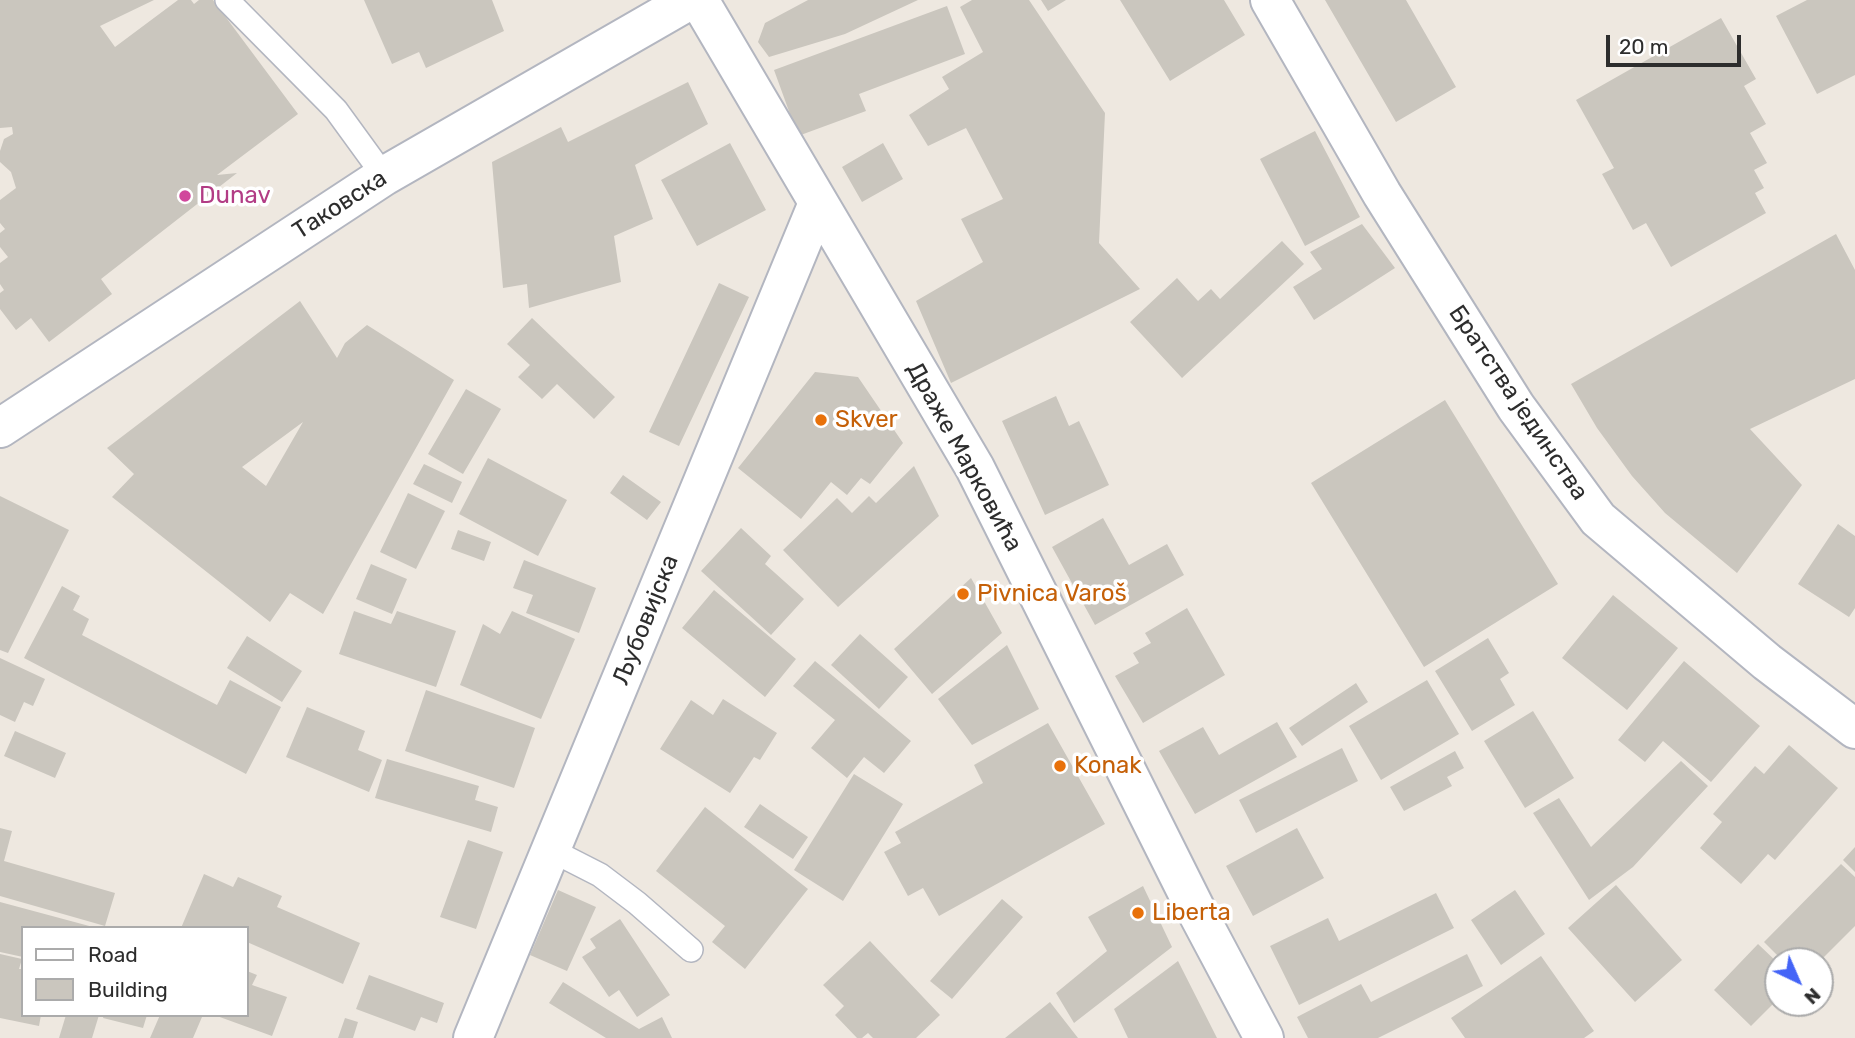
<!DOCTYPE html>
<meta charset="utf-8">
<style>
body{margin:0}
#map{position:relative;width:1855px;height:1038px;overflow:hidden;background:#eee8e0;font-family:Rubik,sans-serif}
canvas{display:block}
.legend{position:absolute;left:21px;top:926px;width:228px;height:91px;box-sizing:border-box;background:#fff;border:2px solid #ababab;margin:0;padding:9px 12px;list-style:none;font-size:21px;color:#2d2d2d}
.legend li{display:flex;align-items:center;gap:14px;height:35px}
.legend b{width:35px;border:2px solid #ababab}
.north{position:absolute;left:1764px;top:947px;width:70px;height:70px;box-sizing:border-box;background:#fff;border:2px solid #ababab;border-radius:50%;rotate:136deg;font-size:19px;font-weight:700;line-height:28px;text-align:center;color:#2d2d2d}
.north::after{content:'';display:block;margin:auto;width:24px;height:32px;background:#4464f7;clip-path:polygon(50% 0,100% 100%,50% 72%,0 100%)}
.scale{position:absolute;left:1606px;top:35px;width:135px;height:32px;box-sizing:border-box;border:4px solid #2d2d2d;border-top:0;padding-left:9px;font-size:21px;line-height:24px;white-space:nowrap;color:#2d2d2d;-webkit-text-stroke:5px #fff;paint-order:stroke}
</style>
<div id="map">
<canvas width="1855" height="1038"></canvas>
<ul class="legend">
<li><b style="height:9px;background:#fff"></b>Road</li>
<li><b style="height:19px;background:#cac6be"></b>Building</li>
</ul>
<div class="north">N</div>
<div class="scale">20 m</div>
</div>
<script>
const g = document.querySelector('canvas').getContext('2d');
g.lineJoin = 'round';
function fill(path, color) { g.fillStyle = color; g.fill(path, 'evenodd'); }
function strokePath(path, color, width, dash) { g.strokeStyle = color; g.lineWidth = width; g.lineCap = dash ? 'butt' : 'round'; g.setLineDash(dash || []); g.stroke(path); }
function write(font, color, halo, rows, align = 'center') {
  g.font = font + ' Rubik,sans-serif'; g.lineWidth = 7; g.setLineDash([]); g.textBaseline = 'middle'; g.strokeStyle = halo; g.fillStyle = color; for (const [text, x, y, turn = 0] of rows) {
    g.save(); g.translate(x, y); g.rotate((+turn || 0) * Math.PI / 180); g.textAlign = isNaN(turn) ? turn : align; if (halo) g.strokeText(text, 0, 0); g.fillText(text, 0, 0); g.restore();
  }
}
const building = new Path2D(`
 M 0,0 L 154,0 L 100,26 L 115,47 L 178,0 L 191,0 L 194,4 L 199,0 L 213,0 L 298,114 L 217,175 L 237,173 L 101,279 L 112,294 L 49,342 L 31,318 L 16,330 L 0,309 L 0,293 L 4,290 L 0,284 L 0,263 L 8,257 L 0,247 L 0,233 L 5,229 L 0,223 L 0,200 L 16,188 L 11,172 L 0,162 L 0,151 L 4,139 L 13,134 L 12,127 L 0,128 Z
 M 364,0 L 492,0 L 504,31 L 426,68 L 419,52 L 392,64 Z
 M 808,0 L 918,0 L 845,34 L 769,57 L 758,42 L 765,23 Z
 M 972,0 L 1029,0 L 1105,113 L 1099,243 L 1140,289 L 951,383 L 916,301 L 983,262 L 961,219 L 1003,199 L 966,128 L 928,146 L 909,115 L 949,89 L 942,77 L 983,52 L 960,7 Z
 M 1041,0 L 1066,0 L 1048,11 Z
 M 1120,0 L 1224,0 L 1245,35 L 1170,81 Z
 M 1325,0 L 1406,0 L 1456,87 L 1396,122 Z
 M 1807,0 L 1855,0 L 1855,75 L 1817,94 L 1776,16 Z
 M 947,6 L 965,54 L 859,94 L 866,111 L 798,136 L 774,70 Z
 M 1721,18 L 1756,79 L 1744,86 L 1766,124 L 1750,133 L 1767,163 L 1754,170 L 1764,188 L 1755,193 L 1766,213 L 1671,267 L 1646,223 L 1633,230 L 1602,174 L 1614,168 L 1576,100 Z
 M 688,82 L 708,124 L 635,165 L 653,219 L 614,236 L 621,282 L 529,308 L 527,284 L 503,288 L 492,162 L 561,127 L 568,142 Z
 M 1315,131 L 1360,217 L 1305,246 L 1260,159 Z
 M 730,143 L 766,210 L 697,246 L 661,180 Z
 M 883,143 L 903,179 L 862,202 L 842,167 Z
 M 1362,224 L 1395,268 L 1314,320 L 1293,287 L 1322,269 L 1310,252 Z
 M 1836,234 L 1855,270 L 1855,379 L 1750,429 L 1802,485 L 1737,573 L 1665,513 L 1632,476 L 1597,428 L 1571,384 Z
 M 1282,241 L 1304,264 L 1182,378 L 1130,322 L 1177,278 L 1198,301 L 1211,289 L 1220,299 Z
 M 719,283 L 749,297 L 679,446 L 649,432 Z
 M 300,301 L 337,358 L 345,343 L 367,325 L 454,380 L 323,614 L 290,593 L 270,622 L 112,497 L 134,474 L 107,448 ZM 303,422 L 266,486 L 242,467 Z
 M 532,318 L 615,397 L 594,419 L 557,384 L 542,399 L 518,377 L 530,365 L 507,344 Z
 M 815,372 L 858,377 L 903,443 L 870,484 L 861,478 L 847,495 L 831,482 L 801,519 L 738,468 Z
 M 466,389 L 501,409 L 463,474 L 428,454 Z
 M 1056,396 L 1069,426 L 1079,421 L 1109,485 L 1045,515 L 1002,421 Z
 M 1445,400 L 1558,584 L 1424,667 L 1311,483 Z
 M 488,458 L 567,500 L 538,556 L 459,514 Z
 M 424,464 L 462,482 L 452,503 L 413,484 Z
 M 914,466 L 939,516 L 838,607 L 783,550 L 837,498 L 852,513 L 869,496 L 876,503 Z
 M 623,475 L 661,502 L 647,520 L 610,493 Z
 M 408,493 L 445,511 L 416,569 L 380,552 Z
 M 0,496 L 69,530 L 8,653 L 0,650 Z
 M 1103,518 L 1129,565 L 1167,544 L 1184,575 L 1095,625 L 1052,547 Z
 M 1838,524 L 1855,536 L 1855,608 L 1849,617 L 1798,584 Z
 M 741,528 L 771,556 L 765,564 L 804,599 L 771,635 L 701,571 Z
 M 458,530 L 491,542 L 484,561 L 451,549 Z
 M 524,560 L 596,588 L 579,633 L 526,613 L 533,595 L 513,588 Z
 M 371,564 L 407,579 L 392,614 L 356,599 Z
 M 971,578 L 1002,633 L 932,694 L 894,649 Z
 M 62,586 L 80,596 L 73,610 L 89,619 L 82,635 L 217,705 L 230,680 L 281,707 L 246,774 L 24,658 Z
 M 714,590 L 796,659 L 765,697 L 682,628 Z
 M 1613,595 L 1678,648 L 1627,710 L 1562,658 Z
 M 1187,608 L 1225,675 L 1143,723 L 1115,676 L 1139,663 L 1133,653 L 1151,643 L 1145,633 Z
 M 354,611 L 391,624 L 397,611 L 456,631 L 436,687 L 339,654 Z
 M 512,611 L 575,639 L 541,719 L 460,685 L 483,624 L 500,634 Z
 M 860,634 L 908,677 L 879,709 L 831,665 Z
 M 247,636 L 302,671 L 282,702 L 227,668 Z
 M 1488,638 L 1509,673 L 1500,679 L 1515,705 L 1472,731 L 1435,671 Z
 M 1007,645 L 1039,709 L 972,745 L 938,699 Z
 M 0,658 L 45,679 L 33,706 L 24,702 L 15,722 L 0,715 Z
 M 815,661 L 911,741 L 884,773 L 864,757 L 847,778 L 811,748 L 835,720 L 793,686 Z
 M 1684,661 L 1760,726 L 1711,782 L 1663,741 L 1645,762 L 1618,740 Z
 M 1427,680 L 1459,734 L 1381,780 L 1349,726 Z
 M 1356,683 L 1368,702 L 1302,746 L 1289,728 Z
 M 426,690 L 535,728 L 514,788 L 405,751 Z
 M 723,699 L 777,733 L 760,760 L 754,757 L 730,793 L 660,749 L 691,700 L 713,715 Z
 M 307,707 L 365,731 L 358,750 L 382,760 L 369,792 L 286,757 Z
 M 1533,711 L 1574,778 L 1525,808 L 1484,741 Z
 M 1277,722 L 1297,757 L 1195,814 L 1159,751 L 1203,727 L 1219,755 Z
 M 1048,723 L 1105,824 L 939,916 L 923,888 L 908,896 L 884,852 L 901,843 L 895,832 L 983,783 L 974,765 Z
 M 15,731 L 66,753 L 55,778 L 4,756 Z
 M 1789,745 L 1838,788 L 1775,860 L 1768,854 L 1741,884 L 1700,848 L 1722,822 L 1713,814 L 1755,766 L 1764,774 Z
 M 1342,748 L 1358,781 L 1256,833 L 1239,800 Z
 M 1455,751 L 1464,768 L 1447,777 L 1452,786 L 1404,811 L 1390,787 Z
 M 387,759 L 479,786 L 475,800 L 498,807 L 491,832 L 375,798 Z
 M 1681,761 L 1708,786 L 1633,867 L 1589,900 L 1533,813 L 1559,798 L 1591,847 Z
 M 854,774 L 903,804 L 843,901 L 794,870 Z
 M 760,804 L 808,837 L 793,859 L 744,827 Z
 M 705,807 L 808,889 L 745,969 L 712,942 L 725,926 L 656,871 Z
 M 0,828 L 12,831 L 4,861 L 115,893 L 105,926 L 0,896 Z
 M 1297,828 L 1324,878 L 1253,916 L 1226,866 Z
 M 468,840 L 503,852 L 476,929 L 440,917 Z
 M 1855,847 L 1855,872 L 1843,860 Z
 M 1841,864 L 1855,877 L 1855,926 L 1820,961 L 1783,961 L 1764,942 Z
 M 204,874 L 233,887 L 238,877 L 282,896 L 277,907 L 360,943 L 343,984 L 247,942 L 247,928 L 181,928 Z
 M 1616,885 L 1682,960 L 1635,1002 L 1568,928 Z
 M 1143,886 L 1172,947 L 1074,1023 L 1056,993 L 1107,951 L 1088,917 Z
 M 558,890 L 596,907 L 567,971 L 530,955 Z
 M 1515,890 L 1545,934 L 1501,965 L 1471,920 Z
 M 1436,893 L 1454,928 L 1299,1005 L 1270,946 L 1328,918 L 1339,941 Z
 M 1002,899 L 1023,917 L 952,999 L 930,981 Z
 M 0,902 L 93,927 L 93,928 L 23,928 L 23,957 L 0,952 Z
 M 620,919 L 670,995 L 637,1017 L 619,990 L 609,997 L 582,957 L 596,948 L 590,939 Z
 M 870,941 L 940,1015 L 916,1038 L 873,1038 L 868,1033 L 862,1038 L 857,1038 L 835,1015 L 844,1006 L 823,985 Z
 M 1758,944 L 1778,963 L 1778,999 L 1751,1026 L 1714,990 Z
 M 0,954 L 22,959 L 19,969 L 23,969 L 23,1015 L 41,1015 L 39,1026 L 0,1018 Z
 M 1467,954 L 1483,986 L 1378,1038 L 1308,1038 L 1297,1017 L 1361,984 L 1371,1002 Z
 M 1541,956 L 1594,1031 L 1584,1038 L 1465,1038 L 1451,1018 Z
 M 1178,961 L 1217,1038 L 1128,1038 L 1114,1009 Z
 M 247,971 L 257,975 L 252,985 L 287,997 L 272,1036 L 217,1016 L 247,1015 Z
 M 369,975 L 444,1003 L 437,1023 L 421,1017 L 415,1031 L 356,1009 Z
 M 563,982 L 639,1029 L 662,1017 L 672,1038 L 606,1038 L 549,1003 Z
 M 1050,1002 L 1078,1038 L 1005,1038 Z
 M 66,1015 L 99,1015 L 92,1038 L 59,1038 Z
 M 104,1015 L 147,1015 L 143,1028 L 103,1018 Z
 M 160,1015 L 199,1015 L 202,1017 L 193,1038 L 150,1038 Z
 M 345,1018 L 358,1022 L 353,1038 L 338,1038 Z`);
const lane = new Path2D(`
 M 227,0 L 336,110 L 384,176
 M 551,850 L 600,875 L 637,903 L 691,950`);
const street = new Path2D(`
 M 699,0 L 975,468 L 1197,912 L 1264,1038
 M 1270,0 L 1382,194 L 1516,407 L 1598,519 L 1767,662 L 1855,729
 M 473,1038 L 818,203`);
const secondary = new Path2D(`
 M 0,428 L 384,176 L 690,0`);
const markers = [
 [185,196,7,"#d1479c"],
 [821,420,7,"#e8710a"],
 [963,594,7,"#e8710a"],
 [1060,766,7,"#e8710a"],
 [1138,913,7,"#e8710a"]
];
const hotelNames = [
 ["Dunav",199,196]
];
const streetNames = [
 ["Таковска",340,205,-33],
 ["Братства јединства",1518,403,56],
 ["Драже Марковића",964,457,61],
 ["Љубовијска",646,620,-68]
];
const foodNames = [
 ["Skver",835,420],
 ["Pivnica Varoš",977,594],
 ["Konak",1074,766],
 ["Liberta",1152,913]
];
fill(building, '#cac6be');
strokePath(lane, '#b3b6c0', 26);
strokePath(street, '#b3b6c0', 42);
strokePath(secondary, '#b3b6c0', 42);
strokePath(lane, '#fff', 23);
strokePath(street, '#fff', 38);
strokePath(secondary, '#fff', 38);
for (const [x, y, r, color] of markers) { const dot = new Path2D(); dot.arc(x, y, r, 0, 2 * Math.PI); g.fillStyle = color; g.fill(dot); strokePath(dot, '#fff', 2.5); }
write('24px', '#b23c85', '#fff', hotelNames, 'left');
write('24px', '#2d2d2d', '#fff', streetNames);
write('24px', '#c56008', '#fff', foodNames, 'left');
</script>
